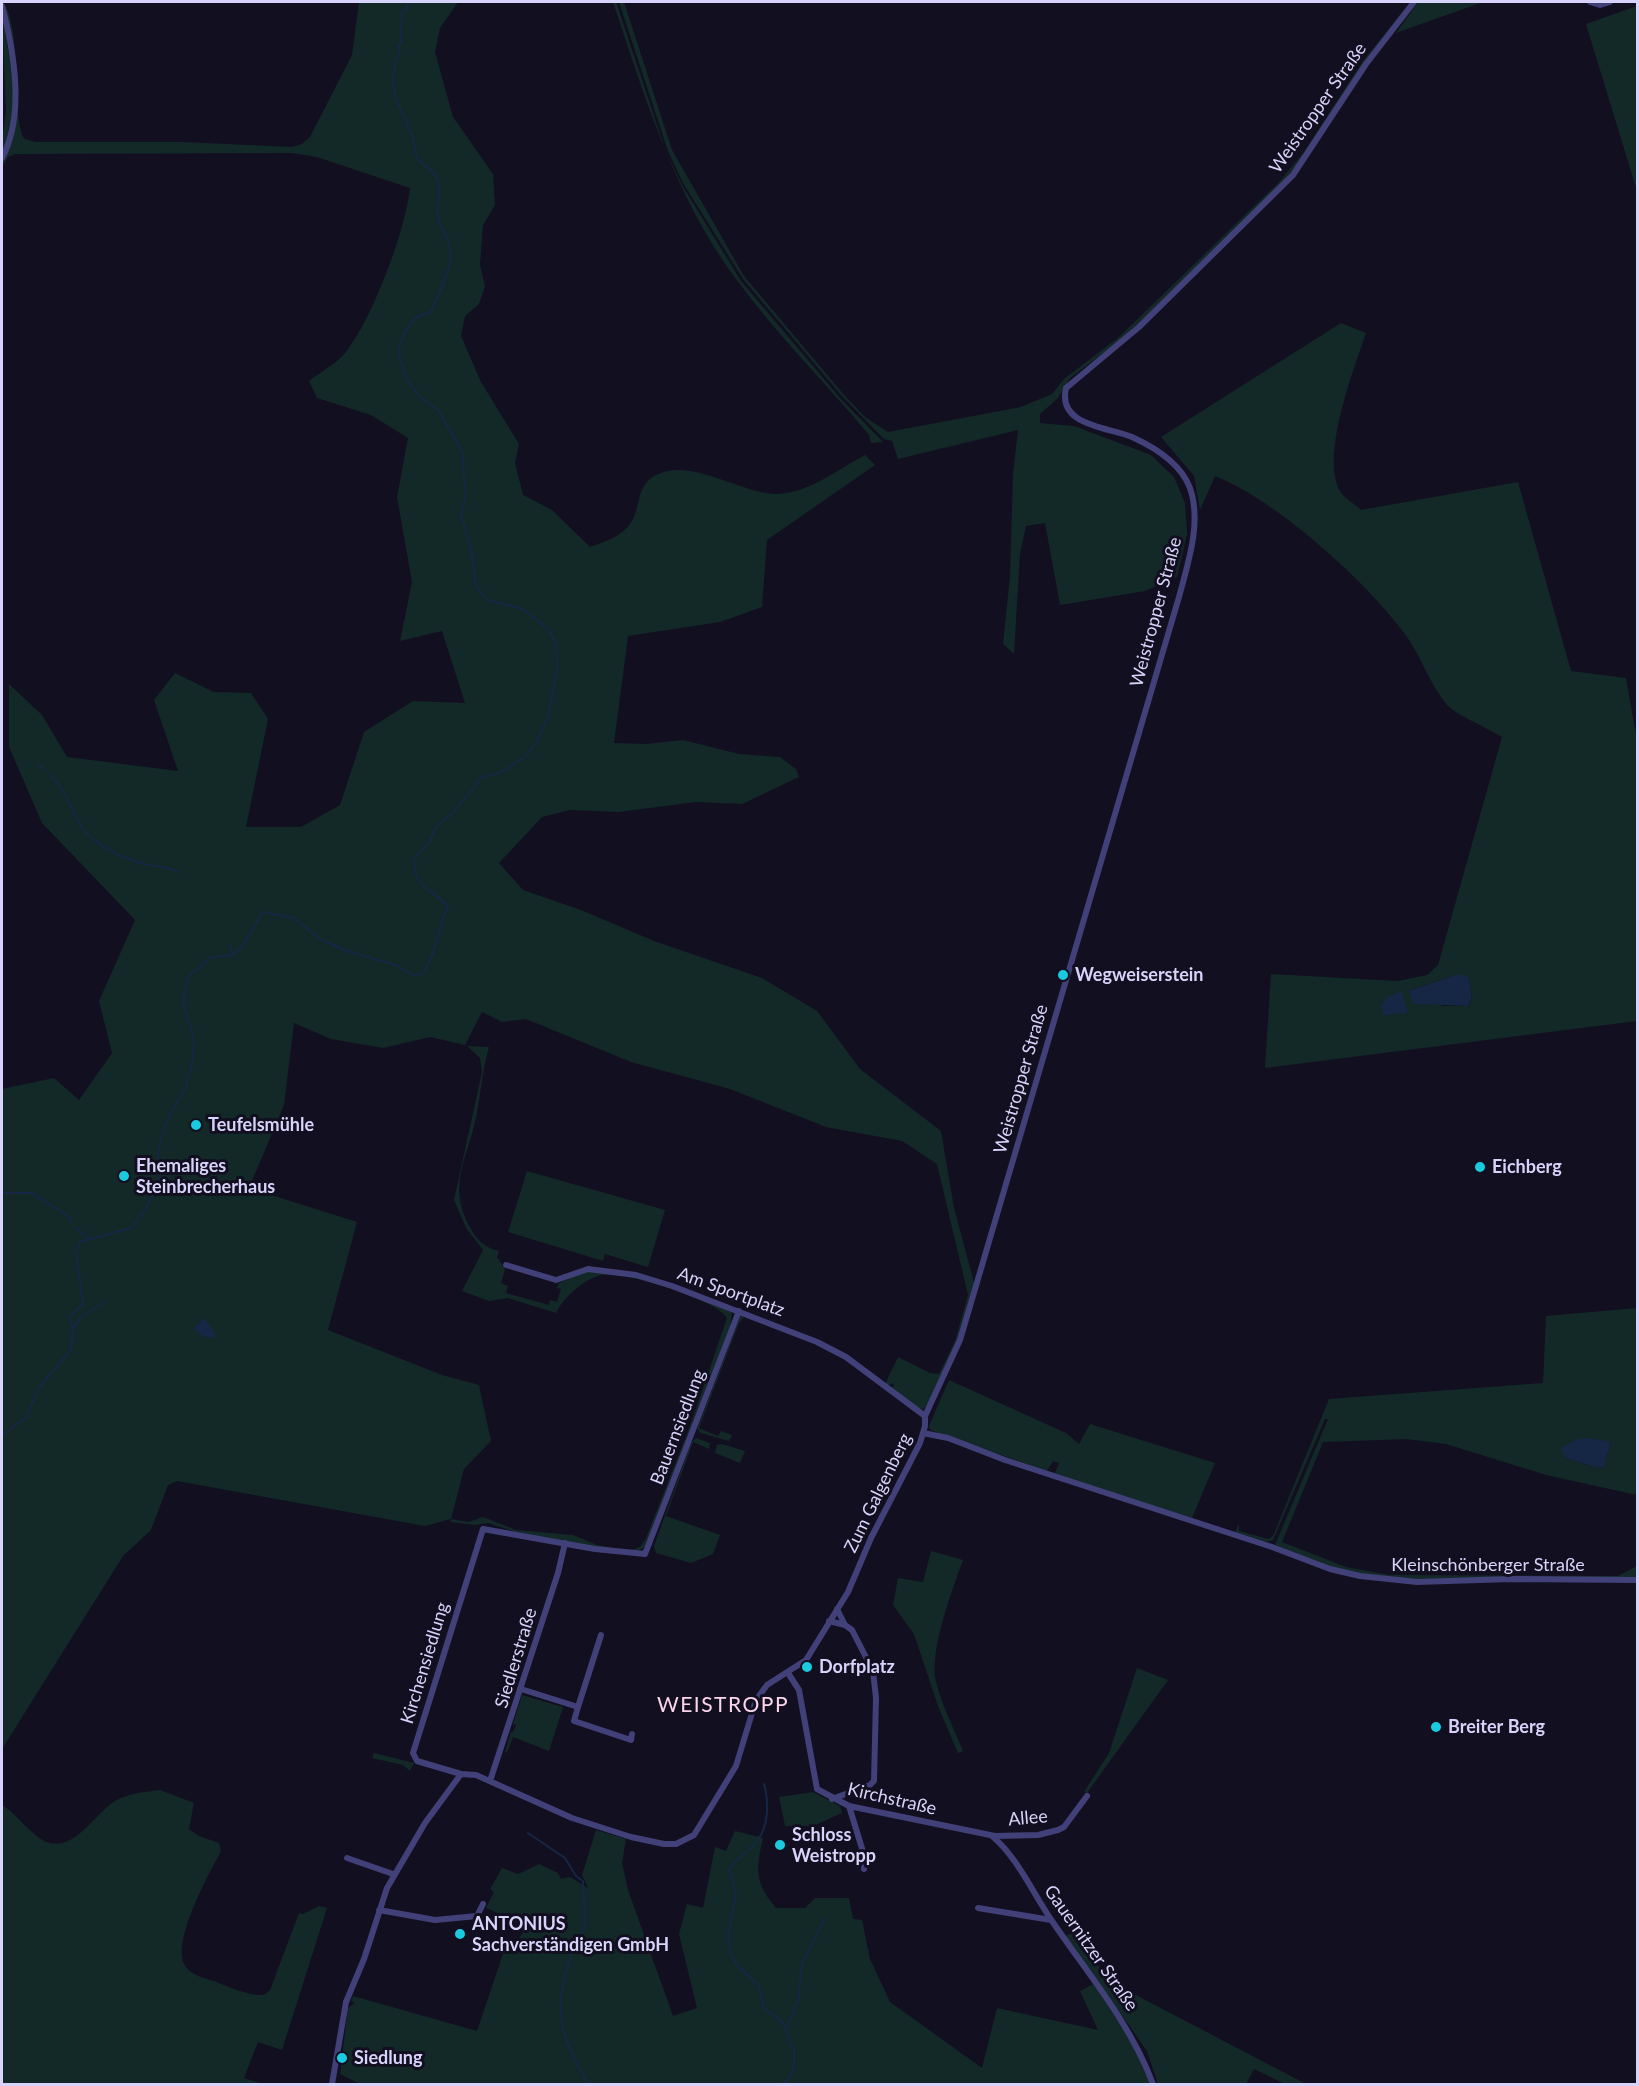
<!DOCTYPE html>
<meta charset="utf-8">
<style>
body{margin:0}
#map{position:relative;width:1639px;height:2086px;overflow:hidden;background:#120f20;font-family:Lato,sans-serif}
canvas{display:block}
.frame{position:absolute;inset:0;border:3px solid #d8d3fa;pointer-events:none}
</style>
<div id="map">
<canvas width="1639" height="2086"></canvas>
<div class="frame"></div>
</div>
<script>
const g = document.querySelector('canvas').getContext('2d');
g.lineJoin = 'round';
function fill(path, color) { g.fillStyle = color; g.fill(path, 'evenodd'); }
function strokePath(path, color, width, dash) { g.strokeStyle = color; g.lineWidth = width; g.lineCap = dash ? 'butt' : 'round'; g.setLineDash(dash || []); g.stroke(path); }
function write(font, color, halo, rows, align = 'center') {
  g.font = font + ' Lato,sans-serif'; g.lineWidth = 6; g.setLineDash([]); g.textBaseline = 'middle'; g.strokeStyle = halo; g.fillStyle = color; for (const [text, x, y, turn = 0] of rows) {
    g.save(); g.translate(x, y); g.rotate((+turn || 0) * Math.PI / 180); g.textAlign = isNaN(turn) ? turn : align; if (halo) g.strokeText(text, 0, 0); g.fillText(text, 0, 0); g.restore();
  }
}
const green = new Path2D(`
 M 3,2 C 23,28 11,126 25,139 L 35,142 L 183,142 L 292,147 L 302,144 L 310,137 L 352,55 L 359,2 L 458,2 L 440,28 L 435,52 L 453,117 L 493,174 L 495,205 L 483,225 L 480,265 L 485,286 L 479,304 L 465,316 L 461,336 L 481,382 L 519,444 L 515,463 L 523,495 L 552,510 L 590,547 C 606,542 627,534 634,517 C 641,499 638,481 661,473 C 695,460 744,495 778,494 C 808,493 839,469 865,455 L 875,465 L 767,540 L 762,607 L 720,622 L 628,636 L 614,743 L 646,744 L 683,740 L 739,754 L 780,757 L 796,769 L 799,777 L 742,804 L 696,802 L 619,812 L 570,810 L 542,817 L 499,863 L 523,890 L 581,910 L 654,941 L 762,978 L 817,1011 L 860,1069 L 941,1131 L 954,1208 L 974,1283 L 957,1341 L 929,1402 L 924,1409 L 918,1408 L 891,1389 L 894,1385 L 892,1383 L 889,1386 L 885,1384 L 898,1357 L 930,1373 L 939,1374 L 955,1341 L 968,1295 L 937,1164 L 902,1141 L 826,1127 L 730,1089 L 631,1062 L 526,1019 L 502,1022 L 482,1012 L 465,1045 L 430,1037 L 383,1048 L 331,1039 L 294,1023 L 284,1105 L 249,1188 L 357,1222 L 328,1330 L 442,1375 L 479,1385 L 491,1441 L 464,1469 L 451,1519 L 469,1522 L 483,1517 L 516,1530 L 573,1535 L 597,1545 L 630,1551 L 640,1547 L 646,1538 L 690,1426 L 727,1318 C 718,1300 623,1270 601,1275 C 584,1279 563,1298 556,1313 L 508,1298 L 489,1301 L 462,1291 L 483,1250 L 466,1228 L 454,1200 L 482,1072 L 480,1058 L 467,1046 L 489,1047 C 483,1068 481,1091 477,1112 C 470,1155 445,1184 471,1229 C 477,1240 485,1248 499,1251 L 497,1257 L 505,1269 L 501,1283 L 508,1286 L 506,1293 L 549,1305 L 550,1300 L 557,1302 L 561,1289 L 557,1288 L 559,1283 C 568,1279 580,1272 590,1271 C 633,1266 692,1296 732,1312 L 730,1327 L 645,1547 L 637,1552 L 596,1547 L 516,1532 L 488,1523 L 475,1525 L 451,1522 L 451,1519 L 425,1526 L 177,1481 L 168,1485 L 151,1530 L 123,1556 L 2,1749 L 2,1089 L 54,1078 L 79,1100 L 112,1053 L 99,1001 L 135,920 L 42,823 L 9,747 L 9,684 L 42,715 L 67,757 L 178,771 L 154,700 L 175,673 L 214,692 L 251,693 L 268,719 L 246,827 L 301,827 L 340,805 L 364,732 L 413,701 L 465,703 L 442,631 L 400,641 L 412,582 L 397,497 L 408,438 L 371,415 L 317,398 L 309,381 C 321,372 337,363 346,352 C 373,317 405,232 410,188 L 317,157 L 292,153 L 15,154 L 8,157 L 2,167 L 2,139 L 6,112 L 2,14 L 9,55 L 10,29 Z
 M 613,2 L 616,2 L 666,152 L 682,185 L 741,281 L 840,398 L 883,442 L 871,443 L 869,435 C 826,383 776,334 736,279 C 675,197 645,98 613,2 Z
 M 619,2 L 624,2 L 672,150 L 744,276 L 844,395 L 865,417 L 888,432 L 1021,407 L 1052,394 L 1064,379 L 1119,337 L 1280,181 L 1304,152 L 1363,61 L 1410,2 L 1364,62 L 1299,163 L 1281,184 L 1121,340 L 1070,378 L 1058,398 L 1040,414 L 1040,423 L 1074,426 L 1151,455 L 1174,477 L 1185,503 L 1187,534 L 1177,577 L 1145,591 L 1060,605 L 1045,523 L 1026,526 L 1020,553 L 1014,654 L 1003,644 L 1010,576 L 1013,474 L 1018,430 L 898,459 L 892,441 L 884,439 L 842,396 L 743,279 L 683,183 L 668,151 Z
 M 1418,2 L 1483,2 L 1396,33 Z
 M 1637,6 L 1638,6 L 1637,191 L 1586,24 Z
 M 1341,323 L 1366,333 C 1354,369 1320,456 1340,491 C 1344,498 1355,504 1361,510 L 1518,482 L 1571,671 L 1626,678 L 1638,747 L 1637,1021 L 1265,1068 L 1271,974 L 1398,981 L 1427,975 L 1438,965 L 1502,737 C 1488,728 1458,716 1447,705 C 1430,685 1421,656 1405,634 C 1366,581 1276,500 1215,476 L 1200,510 L 1194,476 L 1161,437 ZM 1455,975 L 1469,979 L 1472,998 L 1468,1006 L 1443,1006 L 1409,991 Z
 M 527,1171 L 665,1210 L 648,1267 L 605,1254 L 603,1261 L 508,1232 Z
 M 1637,1308 L 1637,1495 L 1546,1475 L 1446,1444 L 1406,1439 L 1323,1442 L 1282,1542 L 1346,1567 L 1390,1575 L 1618,1576 L 1637,1566 L 1637,1578 L 1407,1580 L 1361,1574 L 1331,1567 L 1275,1545 L 1328,1419 L 1325,1419 L 1273,1540 L 1267,1542 L 1235,1532 L 1239,1524 L 1239,1531 L 1268,1539 L 1273,1536 L 1329,1399 L 1543,1383 L 1546,1316 ZM 1611,1442 L 1604,1467 L 1598,1468 L 1565,1458 Z
 M 745,1316 L 739,1323 L 699,1428 L 718,1436 L 721,1431 L 732,1435 L 729,1441 L 701,1433 L 697,1429 L 740,1317 Z
 M 949,1380 L 1066,1433 L 1079,1444 L 1090,1424 L 1215,1463 L 1192,1518 L 1060,1476 L 1055,1473 L 1059,1463 L 1053,1461 L 1047,1471 L 930,1430 L 929,1426 Z
 M 696,1438 L 710,1443 L 709,1449 L 693,1442 L 666,1516 L 720,1535 L 713,1554 L 691,1563 L 656,1553 L 654,1546 L 691,1443 Z
 M 722,1444 L 745,1451 L 740,1463 L 715,1453 L 717,1445 Z
 M 931,1551 L 963,1560 C 952,1591 929,1650 936,1682 C 942,1705 954,1729 963,1751 L 958,1753 L 938,1706 L 914,1634 L 893,1605 L 898,1578 L 923,1582 Z
 M 1137,1668 L 1168,1680 L 1087,1793 L 1084,1792 L 1109,1753 Z
 M 522,1695 L 563,1707 L 549,1751 L 513,1737 L 507,1753 L 505,1752 L 511,1732 L 513,1732 L 516,1725 L 513,1724 Z
 M 374,1753 L 414,1763 L 410,1771 L 403,1765 L 372,1758 Z
 M 160,1790 L 194,1803 L 189,1829 L 199,1836 L 219,1843 L 221,1851 C 209,1874 169,1945 186,1967 C 192,1976 205,1978 214,1981 C 229,1987 248,1996 264,1995 L 270,1990 L 299,1913 L 303,1914 L 319,1906 L 327,1908 L 282,2050 L 258,2042 L 244,2078 L 263,2084 L 2,2084 L 2,1805 C 17,1814 28,1832 44,1841 C 73,1855 94,1814 115,1801 C 129,1793 144,1792 160,1790 Z
 M 813,1792 L 840,1806 L 842,1813 L 813,1826 L 785,1826 L 779,1797 Z
 M 596,1830 L 626,1839 L 622,1863 L 628,1890 L 673,2016 L 697,2008 L 679,1934 L 687,1904 L 703,1908 L 715,1847 L 726,1851 L 735,1831 L 763,1838 C 756,1869 754,1882 776,1908 L 805,1908 L 815,1898 L 849,1898 L 853,1919 L 862,1920 L 870,1959 L 890,2002 L 982,2068 L 997,2008 L 1098,2030 L 1080,1991 L 1093,1984 C 1116,2016 1137,2047 1150,2084 L 360,2084 L 340,2074 L 348,2008 L 355,2003 L 351,2001 L 353,1996 L 477,2031 L 503,1954 L 514,1948 L 526,1926 L 486,1908 L 494,1892 L 490,1889 L 502,1868 L 518,1874 L 539,1864 L 558,1873 L 561,1879 L 570,1877 L 588,1888 L 582,1875 Z
 M 1076,1929 L 1083,1946 L 1111,1982 L 1306,2084 L 1285,2084 L 1254,2069 L 1246,2084 L 1158,2084 L 1147,2051 L 1066,1936 Z`);
const water = new Path2D(`
 M 1455,975 L 1464,975 L 1469,979 L 1472,997 L 1468,1006 L 1413,1004 L 1409,991 Z
 M 1401,991 L 1408,1013 L 1384,1015 L 1381,1005 L 1386,998 Z
 M 204,1318 L 215,1333 L 214,1338 L 205,1337 L 193,1329 Z
 M 1590,1438 L 1611,1442 L 1604,1467 L 1598,1468 L 1565,1458 L 1561,1448 L 1578,1439 Z`);
const stream = new Path2D(`
 M 38,763 L 44,770
 M 50,775 C 70,792 72,823 93,839 C 108,851 130,861 148,865 C 160,867 167,866 178,872
 M 230,945 L 233,955
 M 2,1193 L 32,1193 L 68,1216 L 71,1222
 M 75,1227 L 88,1238
 M 74,1327 L 80,1318 L 107,1301
 M 2,1435 L 27,1417 L 38,1389 L 71,1350 L 73,1328 L 69,1318 L 83,1304 L 76,1252 L 80,1242 L 131,1228 L 145,1210 L 160,1180 L 158,1152 L 167,1120 L 186,1087 L 193,1058 L 194,1040 L 183,1002 L 188,977 L 211,957 L 233,955 L 243,946 L 263,912 L 294,918 L 320,939 L 347,951 L 396,965 L 413,975 L 423,974 C 437,952 437,929 448,907 C 432,888 413,888 414,859 L 430,841 L 436,827 L 454,812 L 482,777 L 500,773 L 525,757 L 537,741 L 548,717 L 557,668 L 556,643 L 548,629 L 523,609 L 487,600 L 476,586 L 471,550 L 461,513 L 466,496 L 462,452 L 439,411 L 419,396 L 407,380 L 400,359 L 399,348 L 405,331 L 417,317 L 431,312 C 438,294 454,267 450,247 C 448,236 440,228 438,217 C 436,203 443,190 436,176 C 432,169 421,165 417,157 C 414,151 415,141 412,135 C 397,102 385,85 400,50 L 398,45 L 401,42 L 402,11 L 406,10 L 408,2
 M 764,1784 C 769,1802 769,1826 757,1841 C 749,1852 737,1858 729,1869 L 736,1892 L 728,1935 L 730,1951 L 737,1965 L 759,1986 L 764,2008 C 784,2024 784,2019 791,2046 L 794,2048 C 794,2063 796,2073 783,2084
 M 528,1833 L 565,1858 L 576,1876 L 583,1881 C 583,1897 587,1911 584,1927 C 583,1933 580,1934 577,1938 C 573,1945 571,1957 568,1965 C 552,2015 564,2042 588,2084
 M 787,2027 L 798,2001 L 802,1964 L 824,1919`);
const minor = new Path2D(`
 M 1590,2 L 1600,5 L 1610,2
 M 2,6 C 14,51 25,115 2,158
 M 506,1265 L 556,1280 L 588,1269 L 636,1275 L 672,1286 L 817,1342 L 846,1357 L 925,1416
 M 923,1433 L 948,1438 L 1005,1460 L 1272,1547 L 1330,1569 L 1360,1576 L 1417,1582 L 1511,1579 L 1638,1580
 M 837,1609 L 845,1625
 M 829,1621 L 845,1625 L 852,1630 L 873,1671 L 876,1698 L 874,1781 L 870,1785 L 832,1799
 M 788,1673 L 799,1690 L 817,1789 L 849,1806 L 995,1836 L 1038,1835 L 1058,1830 L 1064,1827 L 1087,1796
 M 521,1689 L 578,1707 L 601,1635
 M 578,1707 L 574,1721 L 631,1740 L 632,1734
 M 461,1774 L 417,1761 L 413,1753 L 483,1529 L 595,1549 L 645,1554 L 739,1311
 M 490,1781 L 558,1573 L 565,1543
 M 849,1806 L 864,1855 L 864,1869
 M 992,1836 C 1017,1857 1032,1891 1050,1918 C 1087,1973 1130,2022 1153,2084
 M 347,1858 L 393,1874
 M 978,1908 L 1051,1920
 M 379,1910 L 435,1920 L 477,1916 L 483,1904
 M 332,2084 L 346,2002 L 364,1959 L 387,1888 L 425,1823 L 461,1774 L 476,1775 L 572,1818 L 631,1837 L 664,1844 L 676,1844 L 694,1835 L 736,1766 L 756,1700 L 767,1685 L 806,1660 L 848,1592 L 871,1538 L 920,1443 L 925,1426 L 925,1416 L 960,1340 L 1179,597 C 1188,563 1202,522 1190,488 C 1181,464 1154,447 1132,437 C 1108,427 1057,426 1066,388 L 1139,327 L 1293,175 L 1366,64 L 1414,2`);
const markers = [
 [1063,975,6,"#1acadf"],
 [196,1125,6,"#1acadf"],
 [1480,1167,6,"#1acadf"],
 [124,1176,6,"#1acadf"],
 [807,1667,6,"#1acadf"],
 [1436,1727,6,"#1acadf"],
 [780,1845,6,"#1acadf"],
 [460,1934,6,"#1acadf"],
 [342,2058,6,"#1acadf"]
];
const streetNames = [
 ["Weistropper Straße",1318,108,-55],
 ["Weistropper Straße",1156,612,-75],
 ["Weistropper Straße",1021,1079,-74],
 ["Am Sportplatz",731,1292,20],
 ["Bauernsiedlung",678,1427,-69],
 ["Zum Galgenberg",878,1493,-64],
 ["Kleinschönberger Straße",1488,1565],
 ["Siedlerstraße",516,1658,-73],
 ["Kirchensiedlung",425,1663,-73],
 ["Kirchstraße",892,1799,13],
 ["Allee",1028,1818,-5],
 ["Gauernitzer Straße",1091,1948,55]
];
const poiNames = [
 ["Wegweiserstein",1075,975],
 ["Teufelsmühle",208,1125],
 ["Ehemaliges",136,1166],
 ["Steinbrecherhaus",136,1187],
 ["Eichberg",1492,1167],
 ["Dorfplatz",819,1667],
 ["Breiter Berg",1448,1727],
 ["Schloss",792,1835],
 ["Weistropp",792,1856],
 ["ANTONIUS",472,1924],
 ["Sachverständigen GmbH",472,1945],
 ["Siedlung",354,2058]
];
const quarterNames = [
 ["WEISTROPP",723,1705]
];
fill(green, '#132928');
fill(water, '#152744');
strokePath(stream, '#152744', 2);
strokePath(minor, '#424079', 6);
for (const [x, y, r, color] of markers) { const dot = new Path2D(); dot.arc(x, y, r, 0, 2 * Math.PI); g.fillStyle = color; g.fill(dot); strokePath(dot, '#120f20', 2); }
write('18px', '#d8d3fa', '#120f20', streetNames);
write('bold 18px', '#d8d3fa', '#120f20', poiNames, 'left');
g.letterSpacing = '1.5px';
write('21px', '#fad5ec', '#120f20', quarterNames);
g.letterSpacing = '0px';
</script>
